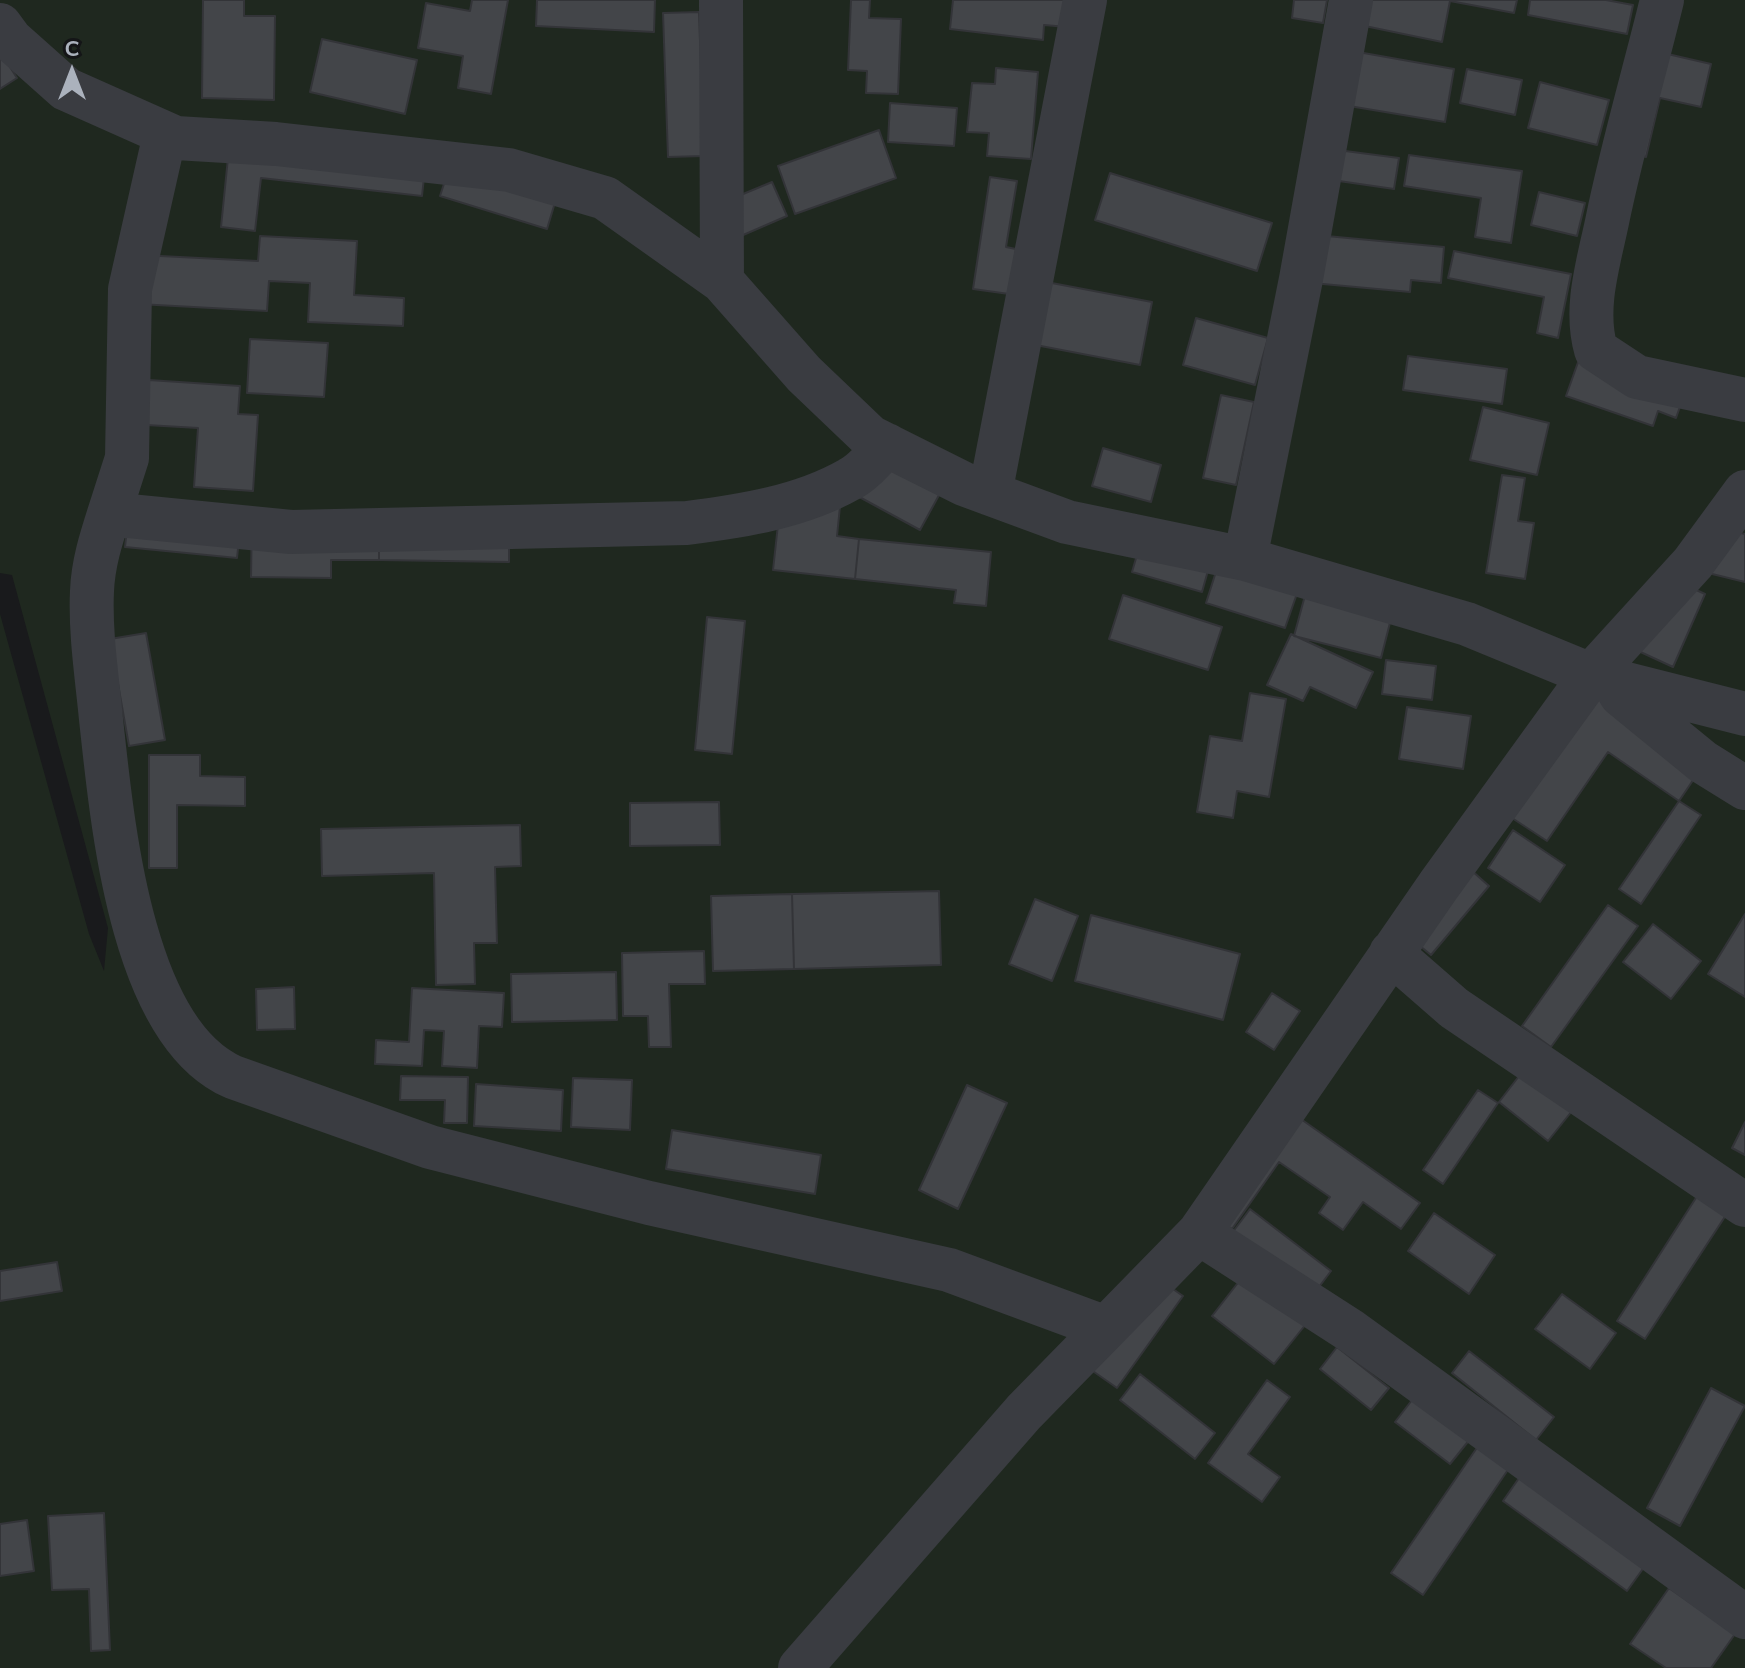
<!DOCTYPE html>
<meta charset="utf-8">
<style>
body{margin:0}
#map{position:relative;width:1745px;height:1668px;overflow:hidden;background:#191a1c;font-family:Mulish,sans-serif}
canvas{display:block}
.north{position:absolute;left:32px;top:32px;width:80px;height:80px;-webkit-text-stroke:6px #141517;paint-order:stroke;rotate:0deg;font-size:22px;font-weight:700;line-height:32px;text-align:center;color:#abb2bd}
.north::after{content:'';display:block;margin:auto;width:28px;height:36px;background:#abb2bd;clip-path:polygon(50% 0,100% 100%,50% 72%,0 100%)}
</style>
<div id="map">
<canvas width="1745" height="1668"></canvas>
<div class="north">С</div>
</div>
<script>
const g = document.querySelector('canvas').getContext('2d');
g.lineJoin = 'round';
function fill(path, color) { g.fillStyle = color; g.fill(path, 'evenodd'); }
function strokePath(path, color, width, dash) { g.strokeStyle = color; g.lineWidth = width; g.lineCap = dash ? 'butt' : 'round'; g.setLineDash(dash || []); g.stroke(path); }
const green = new Path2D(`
 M 0,0 L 1745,0 L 1745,1668 L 0,1668 L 0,614 L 89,934 L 104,971 L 108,928 L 12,575 L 0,573 Z`);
const building = new Path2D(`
 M 203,0 L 244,0 L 244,16 L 275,16 L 274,100 L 202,98 Z
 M 472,0 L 508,0 L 491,94 L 458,88 L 463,56 L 418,48 L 426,3 L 470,11 Z
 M 537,0 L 655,0 L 654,32 L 536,26 Z
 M 851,0 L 870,0 L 869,18 L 901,19 L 898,94 L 866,93 L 867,71 L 848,70 Z
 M 953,0 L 1070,0 L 1067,27 L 1044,25 L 1043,40 L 950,29 Z
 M 1294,0 L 1327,0 L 1323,23 L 1292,18 Z
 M 1365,0 L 1517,0 L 1514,13 L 1450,1 L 1442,42 L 1360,25 Z
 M 1530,0 L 1606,0 L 1633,5 L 1627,34 L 1528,15 Z
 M 699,12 L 704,156 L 668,157 L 663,13 Z
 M 322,39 L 417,60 L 405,114 L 310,92 Z
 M 1646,49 L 1711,64 L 1701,107 L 1660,98 L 1646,157 L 1622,151 Z
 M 0,51 L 17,78 L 0,89 Z
 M 1358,52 L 1454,69 L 1445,122 L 1349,106 Z
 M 996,68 L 1038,72 L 1031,159 L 987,156 L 989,133 L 967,132 L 972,83 L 995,84 Z
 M 1467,69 L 1522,80 L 1515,115 L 1460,103 Z
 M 1540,82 L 1609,100 L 1597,145 L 1528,128 Z
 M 890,103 L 957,108 L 954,146 L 888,142 Z
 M 231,128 L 427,150 L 422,196 L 261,178 L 255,231 L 221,227 Z
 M 879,130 L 896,178 L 795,214 L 778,166 Z
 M 1330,149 L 1399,158 L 1394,189 L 1325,179 Z
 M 454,153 L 560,186 L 547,229 L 440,196 Z
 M 1409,155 L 1522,171 L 1511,243 L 1475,237 L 1481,198 L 1404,186 Z
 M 1110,173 L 1272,223 L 1257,271 L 1095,220 Z
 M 990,177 L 1017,181 L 1006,247 L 1016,249 L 1009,294 L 973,289 Z
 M 772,182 L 787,216 L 734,239 L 719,204 Z
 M 1539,192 L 1585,203 L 1577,236 L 1531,225 Z
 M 1316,235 L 1444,247 L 1441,283 L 1411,280 L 1410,292 L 1312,283 Z
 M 260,236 L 357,241 L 354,295 L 404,298 L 403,326 L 308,322 L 310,283 L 269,281 L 267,311 L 138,304 L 141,255 L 258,261 Z
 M 1454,251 L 1571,274 L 1558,338 L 1537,333 L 1544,297 L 1448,278 Z
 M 1036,280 L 1152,302 L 1140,365 L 1025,343 Z
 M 1196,318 L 1268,338 L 1255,385 L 1183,365 Z
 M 250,339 L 328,343 L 324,397 L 247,393 Z
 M 1582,351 L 1687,387 L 1676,418 L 1658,411 L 1653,426 L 1566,396 Z
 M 1408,356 L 1507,369 L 1502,404 L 1403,390 Z
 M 149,380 L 240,386 L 238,414 L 258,415 L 253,491 L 194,487 L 198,428 L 146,425 Z
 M 1221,395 L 1254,402 L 1236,485 L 1203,478 Z
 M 1483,407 L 1549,423 L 1537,475 L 1470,460 Z
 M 877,448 L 944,486 L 920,530 L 852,493 Z
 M 1103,448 L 1161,465 L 1151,502 L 1092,486 Z
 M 1502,475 L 1525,478 L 1518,521 L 1534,523 L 1525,579 L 1486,573 Z
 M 843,477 L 837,536 L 859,539 L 855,579 L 773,570 L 782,488 Z
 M 130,500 L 242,512 L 237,558 L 125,547 Z
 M 252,513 L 379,514 L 379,560 L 331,560 L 331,578 L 251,577 Z
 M 379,514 L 509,516 L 509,562 L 379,560 Z
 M 1719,527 L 1745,534 L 1745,582 L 1708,573 Z
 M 859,539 L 991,552 L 986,606 L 954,603 L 956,590 L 855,579 Z
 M 1141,541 L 1211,560 L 1202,592 L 1132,572 Z
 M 1220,559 L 1300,585 L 1285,628 L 1206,603 Z
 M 1666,576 L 1705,594 L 1673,667 L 1634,649 Z
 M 1307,588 L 1393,611 L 1381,658 L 1294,636 Z
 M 1123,595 L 1222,627 L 1208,670 L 1109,639 Z
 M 707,617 L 745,621 L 732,754 L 695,750 Z
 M 146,633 L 165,740 L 129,746 L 110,639 Z
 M 1291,634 L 1373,672 L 1356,708 L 1310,687 L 1303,701 L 1267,685 Z
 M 1386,660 L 1436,666 L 1432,700 L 1382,694 Z
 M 1597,692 L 1704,764 L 1679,801 L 1608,752 L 1547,841 L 1512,818 Z
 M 1250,693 L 1286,699 L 1269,797 L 1237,791 L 1233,818 L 1197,812 L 1210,736 L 1242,741 Z
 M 1407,707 L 1471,716 L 1463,769 L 1399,759 Z
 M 149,755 L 200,755 L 200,776 L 245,777 L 245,806 L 177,805 L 177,868 L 149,868 Z
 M 1679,801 L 1701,815 L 1641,904 L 1619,889 Z
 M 719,802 L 720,845 L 630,846 L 630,803 Z
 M 520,825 L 521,866 L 495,867 L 497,943 L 474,943 L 475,984 L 436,985 L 434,873 L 322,876 L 321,829 Z
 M 1513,830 L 1565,865 L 1540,902 L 1488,868 Z
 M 1462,862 L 1489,886 L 1431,955 L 1403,932 Z
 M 939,891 L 941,965 L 794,969 L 792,894 Z
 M 792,894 L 794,969 L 713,971 L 711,896 Z
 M 1035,899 L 1078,916 L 1052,981 L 1009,964 Z
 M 1608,905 L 1638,926 L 1551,1047 L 1522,1026 Z
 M 1745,914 L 1745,997 L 1708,974 Z
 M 1091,915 L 1240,954 L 1223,1020 L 1075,981 Z
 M 1653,924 L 1701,961 L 1671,999 L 1623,962 Z
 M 704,951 L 705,984 L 669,984 L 671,1047 L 649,1047 L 648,1016 L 623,1016 L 622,953 Z
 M 616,972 L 617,1020 L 512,1022 L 511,974 Z
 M 294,987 L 295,1029 L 257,1030 L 256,989 Z
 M 412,988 L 504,993 L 502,1027 L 479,1026 L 477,1068 L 442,1066 L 444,1031 L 424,1030 L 422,1066 L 375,1064 L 376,1040 L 409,1042 Z
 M 1272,993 L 1300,1011 L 1274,1050 L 1246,1032 Z
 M 1526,1067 L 1576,1106 L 1548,1141 L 1499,1102 Z
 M 401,1076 L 468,1077 L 467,1123 L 444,1123 L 445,1100 L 400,1100 Z
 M 573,1078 L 632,1080 L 630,1130 L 571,1127 Z
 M 476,1084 L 563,1090 L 561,1131 L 474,1126 Z
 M 967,1085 L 1007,1103 L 958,1209 L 919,1190 Z
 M 1478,1090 L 1498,1103 L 1443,1184 L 1423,1170 Z
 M 1281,1105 L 1420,1203 L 1401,1229 L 1363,1202 L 1343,1230 L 1319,1213 L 1330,1197 L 1279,1162 L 1232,1229 L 1206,1211 Z
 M 1745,1122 L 1745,1155 L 1732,1148 Z
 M 672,1130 L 821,1155 L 815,1194 L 666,1169 Z
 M 1701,1190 L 1730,1209 L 1645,1339 L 1617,1321 Z
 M 1250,1209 L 1331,1271 L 1313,1295 L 1232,1233 Z
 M 1434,1213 L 1495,1255 L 1469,1294 L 1408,1251 Z
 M 57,1262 L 62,1291 L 0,1301 L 0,1271 Z
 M 1153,1275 L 1183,1296 L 1117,1388 L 1087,1367 Z
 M 1244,1275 L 1306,1324 L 1274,1364 L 1212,1316 Z
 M 1562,1294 L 1616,1333 L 1590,1369 L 1535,1329 Z
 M 1337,1347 L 1389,1388 L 1371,1410 L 1320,1369 Z
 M 1469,1351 L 1554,1417 L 1536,1440 L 1452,1373 Z
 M 1140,1374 L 1215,1433 L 1195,1459 L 1120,1400 Z
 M 1267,1380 L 1290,1397 L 1248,1454 L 1280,1477 L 1262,1502 L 1208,1463 Z
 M 1711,1388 L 1745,1406 L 1680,1526 L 1647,1508 Z
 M 1419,1391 L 1475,1433 L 1450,1464 L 1395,1422 Z
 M 1485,1436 L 1516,1458 L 1423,1595 L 1391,1573 Z
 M 1526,1468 L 1650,1559 L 1627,1591 L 1503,1501 Z
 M 104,1513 L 110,1650 L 91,1651 L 89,1589 L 52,1590 L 48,1516 Z
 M 27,1520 L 34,1571 L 0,1576 L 0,1524 Z
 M 1669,1588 L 1735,1634 L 1711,1668 L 1666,1668 L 1630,1644 Z`);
const minor = new Path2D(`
 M 721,0 L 722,281
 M 1662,0 C 1644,74 1622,148 1607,222 C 1598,265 1584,308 1596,350 L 1637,377 L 1745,400
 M 0,25 L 11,40 L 66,89 L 176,138 L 276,144 L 509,170 L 605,198 L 722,281 L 804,374 L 870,437 L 964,484 L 1067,522 L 1245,559 L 1467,624 L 1591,675 L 1745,714
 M 165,134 L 130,289 L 127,458 L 109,514 L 291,532 L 687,523 C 742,516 801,507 850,479 C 864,472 876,456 887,445
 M 990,494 L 1085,0
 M 109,514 C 101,539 93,564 92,591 C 90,633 97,677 101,719 C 112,819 130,1031 233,1077 L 430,1147 L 649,1203 L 949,1270 L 1106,1328
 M 1245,559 L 1301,279 L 1351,0
 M 1614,683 L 1621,695 L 1703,762 L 1745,788
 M 1391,953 L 1454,1008 L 1745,1205
 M 1199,1233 L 1351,1331 L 1745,1617
 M 800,1668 L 1024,1412 L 1199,1233 L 1439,885 L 1591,675 L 1693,563 L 1745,492`);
fill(green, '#1f281f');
fill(building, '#434549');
strokePath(building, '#333438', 2);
strokePath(minor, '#3a3c41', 44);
</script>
